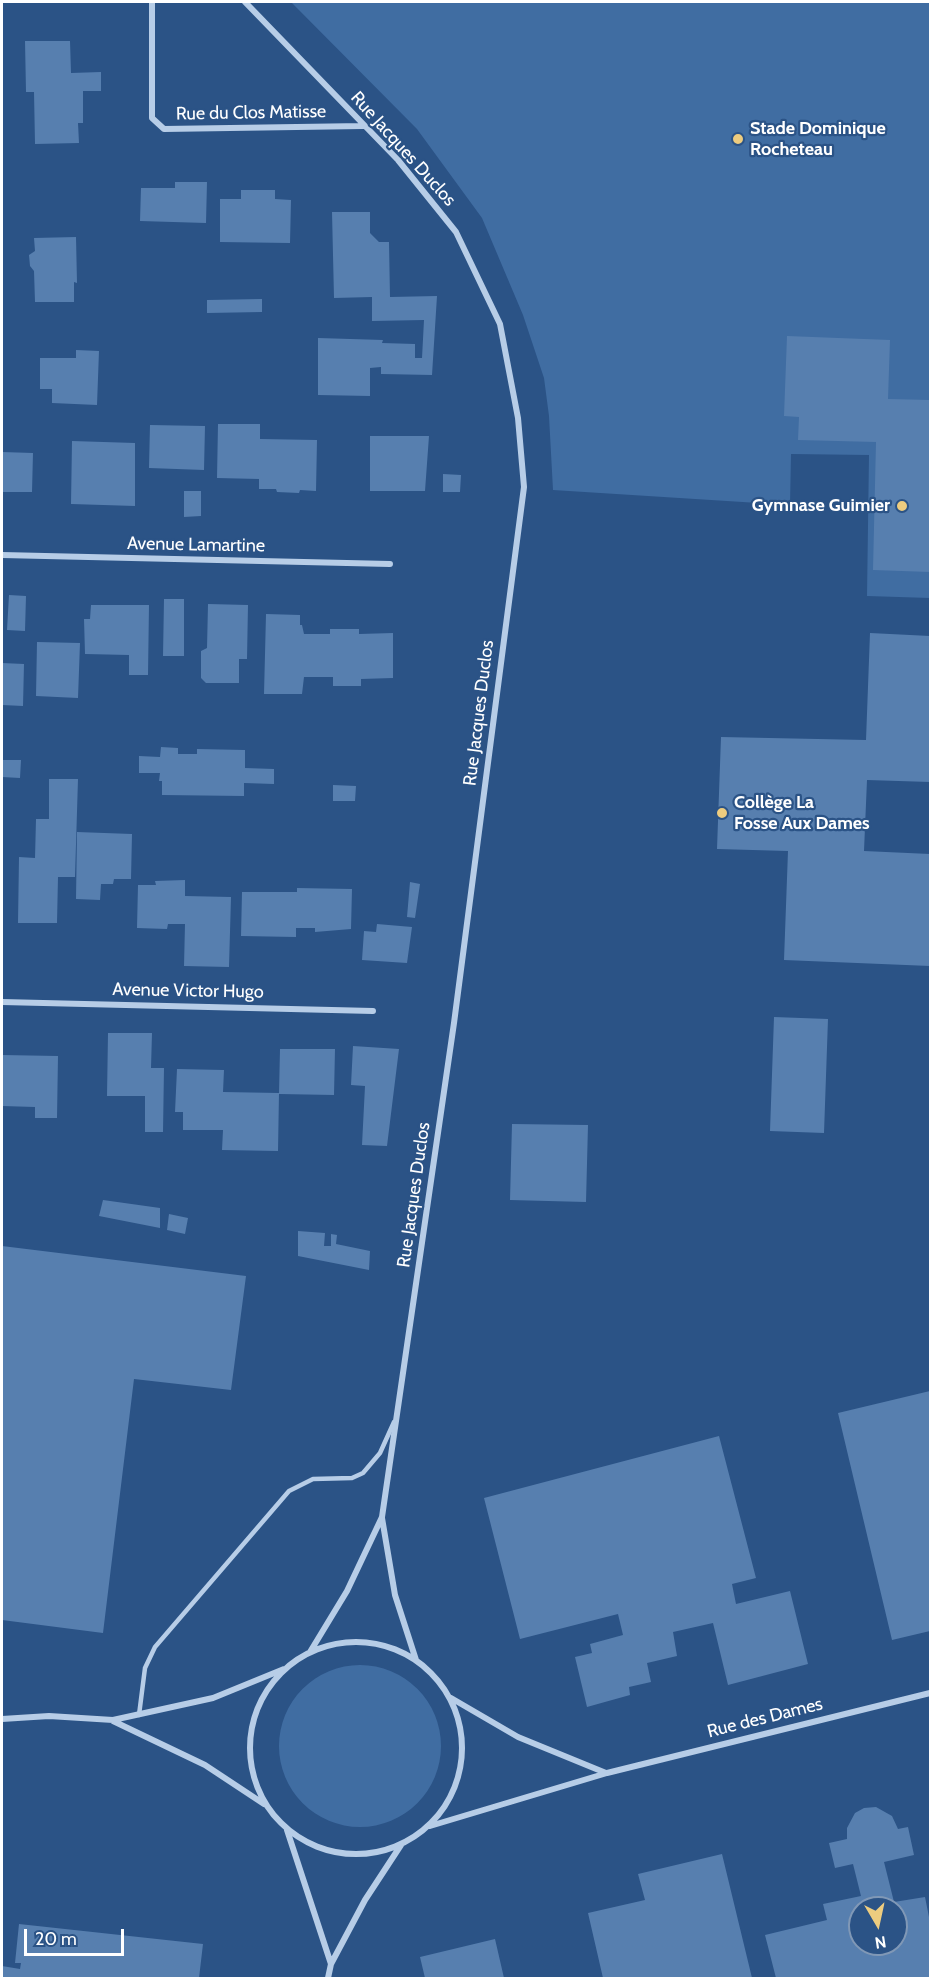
<!DOCTYPE html>
<meta charset="utf-8">
<style>
body{margin:0}
#map{position:relative;width:932px;height:1980px;overflow:hidden;background:#2b5386;font-family:Cabin,sans-serif}
canvas{display:block}
.frame{position:absolute;inset:0;border:3px solid #fff;pointer-events:none}
.north{position:absolute;left:848px;top:1896px;width:60px;height:60px;box-sizing:border-box;background:#2b5386;border:2px solid #8098b6;border-radius:50%;rotate:171deg;font-size:16px;font-weight:700;line-height:24px;text-align:center;color:#fff}
.north::after{content:'';display:block;margin:auto;width:21px;height:27px;background:#edcc7f;clip-path:polygon(50% 0,100% 100%,50% 72%,0 100%)}
.scale{position:absolute;left:24px;top:1929px;width:100px;height:27px;box-sizing:border-box;border:3px solid #fff;border-top:0;padding-left:8px;font-size:18px;line-height:21px;white-space:nowrap;color:#fff;-webkit-text-stroke:4px #2b5386;paint-order:stroke}
</style>
<div id="map">
<canvas width="932" height="1980"></canvas>
<div class="frame"></div>
<div class="north">N</div>
<div class="scale">20 m</div>
</div>
<script>
const g = document.querySelector('canvas').getContext('2d');
g.lineJoin = 'round';
function fill(path, color) { g.fillStyle = color; g.fill(path, 'evenodd'); }
function strokePath(path, color, width, dash) { g.strokeStyle = color; g.lineWidth = width; g.lineCap = dash ? 'butt' : 'round'; g.setLineDash(dash || []); g.stroke(path); }
function write(font, color, halo, rows, align = 'center') {
  g.font = font + ' Cabin,sans-serif'; g.lineWidth = 4.5; g.setLineDash([]); g.textBaseline = 'middle'; g.strokeStyle = halo; g.fillStyle = color; for (const [text, x, y, turn = 0] of rows) {
    g.save(); g.translate(x, y); g.rotate((+turn || 0) * Math.PI / 180); g.textAlign = isNaN(turn) ? turn : align; if (halo) g.strokeText(text, 0, 0); g.fillText(text, 0, 0); g.restore();
  }
}
const green = new Path2D(`
 M 291,2 L 930,2 L 930,598 L 867,596 L 869,455 L 791,454 L 790,505 L 553,490 L 549,416 L 544,378 L 523,315 L 482,218 L 417,129 Z
 M279 1746a81 81 0 1 1 162 0a81 81 0 1 1-162 0Z`);
const building = new Path2D(`
 M 25,41 L 70,41 L 71,73 L 101,72 L 101,91 L 83,91 L 83,123 L 78,123 L 79,143 L 35,144 L 34,92 L 26,92 Z
 M 175,182 L 207,182 L 206,223 L 140,221 L 141,188 L 175,188 Z
 M 241,190 L 275,190 L 275,199 L 291,200 L 290,243 L 220,242 L 220,199 L 241,199 Z
 M 332,212 L 370,212 L 370,233 L 379,242 L 389,242 L 390,297 L 437,296 L 432,375 L 381,374 L 381,367 L 370,368 L 370,396 L 318,395 L 318,338 L 383,340 L 382,343 L 415,344 L 415,358 L 422,358 L 424,320 L 372,321 L 372,297 L 334,298 Z
 M 76,237 L 77,283 L 74,282 L 74,302 L 35,302 L 34,271 L 30,266 L 29,255 L 35,251 L 34,238 Z
 M 262,299 L 262,312 L 207,313 L 207,300 Z
 M 787,336 L 890,340 L 888,399 L 930,400 L 930,572 L 873,570 L 876,442 L 798,440 L 799,417 L 784,416 Z
 M 76,350 L 99,351 L 97,405 L 52,403 L 52,389 L 40,389 L 40,358 L 76,358 Z
 M 218,424 L 260,424 L 260,439 L 317,440 L 316,491 L 300,490 L 299,493 L 277,492 L 276,489 L 259,489 L 259,479 L 217,478 Z
 M 150,425 L 205,426 L 204,470 L 149,468 Z
 M 370,436 L 429,436 L 425,491 L 370,491 Z
 M 72,441 L 135,443 L 135,506 L 71,504 Z
 M 2,452 L 33,453 L 32,492 L 2,492 Z
 M 443,474 L 461,475 L 460,492 L 443,492 Z
 M 184,491 L 201,491 L 201,516 L 184,517 Z
 M 9,595 L 26,596 L 25,631 L 7,630 Z
 M 164,599 L 184,599 L 184,656 L 163,656 Z
 M 208,604 L 248,605 L 247,659 L 239,659 L 239,683 L 206,683 L 201,678 L 201,651 L 207,648 Z
 M 91,605 L 149,605 L 148,675 L 129,675 L 129,655 L 85,654 L 84,619 L 90,619 Z
 M 266,614 L 300,615 L 300,625 L 302,625 L 304,634 L 330,634 L 330,629 L 359,629 L 359,634 L 393,633 L 393,678 L 361,679 L 361,686 L 333,686 L 333,677 L 304,677 L 302,694 L 264,694 Z
 M 870,633 L 930,636 L 930,782 L 867,780 L 864,851 L 930,854 L 930,966 L 784,960 L 788,851 L 717,849 L 721,737 L 866,740 Z
 M 37,642 L 80,643 L 78,698 L 36,696 Z
 M 2,663 L 24,664 L 23,706 L 2,705 Z
 M 161,747 L 178,748 L 178,754 L 197,754 L 197,749 L 245,750 L 245,768 L 274,769 L 274,784 L 244,783 L 244,796 L 162,795 L 162,781 L 159,781 L 160,773 L 139,773 L 139,756 L 160,757 Z
 M 2,760 L 21,760 L 20,778 L 2,777 Z
 M 49,779 L 78,779 L 75,877 L 58,877 L 57,923 L 18,923 L 19,857 L 35,858 L 36,819 L 49,819 Z
 M 333,785 L 356,786 L 355,801 L 333,801 Z
 M 77,832 L 132,834 L 131,879 L 114,879 L 113,884 L 101,884 L 100,900 L 76,899 Z
 M 185,880 L 185,896 L 231,897 L 229,967 L 184,966 L 185,924 L 168,924 L 167,929 L 137,928 L 138,885 L 156,885 L 155,881 Z
 M 410,882 L 420,884 L 415,918 L 407,917 Z
 M 297,888 L 352,889 L 351,929 L 315,932 L 315,928 L 296,928 L 296,937 L 241,936 L 242,892 L 297,892 Z
 M 377,924 L 412,927 L 407,963 L 362,960 L 364,931 L 376,932 Z
 M 774,1017 L 828,1019 L 824,1133 L 770,1131 Z
 M 108,1033 L 152,1033 L 151,1068 L 164,1068 L 163,1132 L 145,1132 L 145,1096 L 107,1096 Z
 M 353,1046 L 399,1049 L 387,1146 L 362,1145 L 365,1086 L 351,1085 Z
 M 280,1049 L 335,1049 L 334,1095 L 279,1094 Z
 M 2,1055 L 58,1056 L 57,1118 L 35,1118 L 35,1107 L 2,1106 Z
 M 177,1069 L 224,1070 L 223,1092 L 279,1093 L 278,1151 L 222,1150 L 223,1130 L 183,1130 L 183,1112 L 175,1112 Z
 M 512,1124 L 588,1125 L 586,1202 L 510,1200 Z
 M 103,1200 L 160,1208 L 160,1228 L 99,1216 Z
 M 169,1214 L 188,1218 L 185,1234 L 167,1230 Z
 M 298,1231 L 325,1233 L 324,1246 L 331,1246 L 331,1234 L 337,1235 L 336,1244 L 370,1251 L 369,1270 L 298,1256 Z
 M 2,1246 L 246,1276 L 231,1390 L 134,1379 L 103,1633 L 2,1620 Z
 M 930,1391 L 930,1631 L 892,1640 L 838,1413 Z
 M 719,1436 L 756,1578 L 732,1584 L 736,1604 L 790,1591 L 808,1664 L 728,1685 L 713,1623 L 673,1632 L 677,1656 L 647,1663 L 651,1682 L 629,1687 L 630,1695 L 587,1707 L 575,1657 L 592,1653 L 590,1644 L 623,1635 L 618,1614 L 520,1639 L 484,1498 Z
 M 876,1807 L 892,1816 L 898,1829 L 908,1827 L 914,1855 L 884,1862 L 894,1902 L 925,1897 L 930,1922 L 930,1978 L 776,1978 L 765,1935 L 827,1920 L 823,1904 L 861,1896 L 853,1864 L 835,1868 L 829,1843 L 847,1839 L 847,1828 L 855,1813 L 864,1808 ZM 860,1908 L 896,1908 L 896,1944 L 860,1944 Z
 M 722,1854 L 752,1978 L 603,1978 L 588,1913 L 645,1900 L 638,1874 Z
 M 19,1924 L 203,1944 L 199,1978 L 2,1978 L 2,1966 L 20,1969 L 21,1963 L 15,1963 Z
 M 495,1939 L 504,1978 L 425,1978 L 420,1957 Z`);
const lane = new Path2D(`
 M 139,1715 L 145,1668 L 155,1647 L 289,1491 L 313,1479 L 352,1478 L 363,1473 L 380,1453 L 394,1422`);
const street = new Path2D(`
 M 152,2 L 152,118 L 164,129 L 363,126
 M 245,2 L 398,160 L 456,232 L 500,324 L 518,418 L 524,487 L 454,1023 L 382,1517 L 347,1591 L 310,1652
 M 2,555 L 390,564
 M 2,1002 L 373,1011
 M 382,1518 L 395,1595 L 416,1660
 M250 1748a106 106 0 1 1 212 0a106 106 0 1 1-212 0Z
 M 451,1698 L 518,1737 L 606,1773
 M 2,1719 L 49,1716 L 113,1720 L 213,1698 L 284,1669
 M 113,1721 L 205,1765 L 264,1804
 M 430,1826 L 607,1773 L 930,1693
 M 287,1830 L 331,1964
 M 328,1978 L 331,1964 L 365,1900 L 401,1845`);
const markers = [
 [738,139,6,"#edcc7f"],
 [902,506,6,"#edcc7f"],
 [722,813,6,"#edcc7f"]
];
const streetNames = [
 ["Rue du Clos Matisse",251,113,-1],
 ["Rue Jacques Duclos",403,149,48],
 ["Avenue Lamartine",196,545,1],
 ["Rue Jacques Duclos",479,713,-83],
 ["Avenue Victor Hugo",188,991,1],
 ["Rue Jacques Duclos",414,1195,-82],
 ["Rue des Dames",765,1718,-14]
];
const poiNames = [
 ["Stade Dominique",750,129],
 ["Rocheteau",750,150],
 ["Gymnase Guimier",890,506,"right"],
 ["Collège La",734,803],
 ["Fosse Aux Dames",734,824]
];
fill(green, '#406da2');
fill(building, '#577faf');
strokePath(lane, '#b7cde7', 4.5);
strokePath(street, '#b7cde7', 6);
for (const [x, y, r, color] of markers) { const dot = new Path2D(); dot.arc(x, y, r, 0, 2 * Math.PI); g.fillStyle = color; g.fill(dot); strokePath(dot, '#2b5386', 2); }
write('18px', '#fff', '#2b5386', streetNames);
write('bold 18px', '#fff', '#2b5386', poiNames, 'left');
</script>
